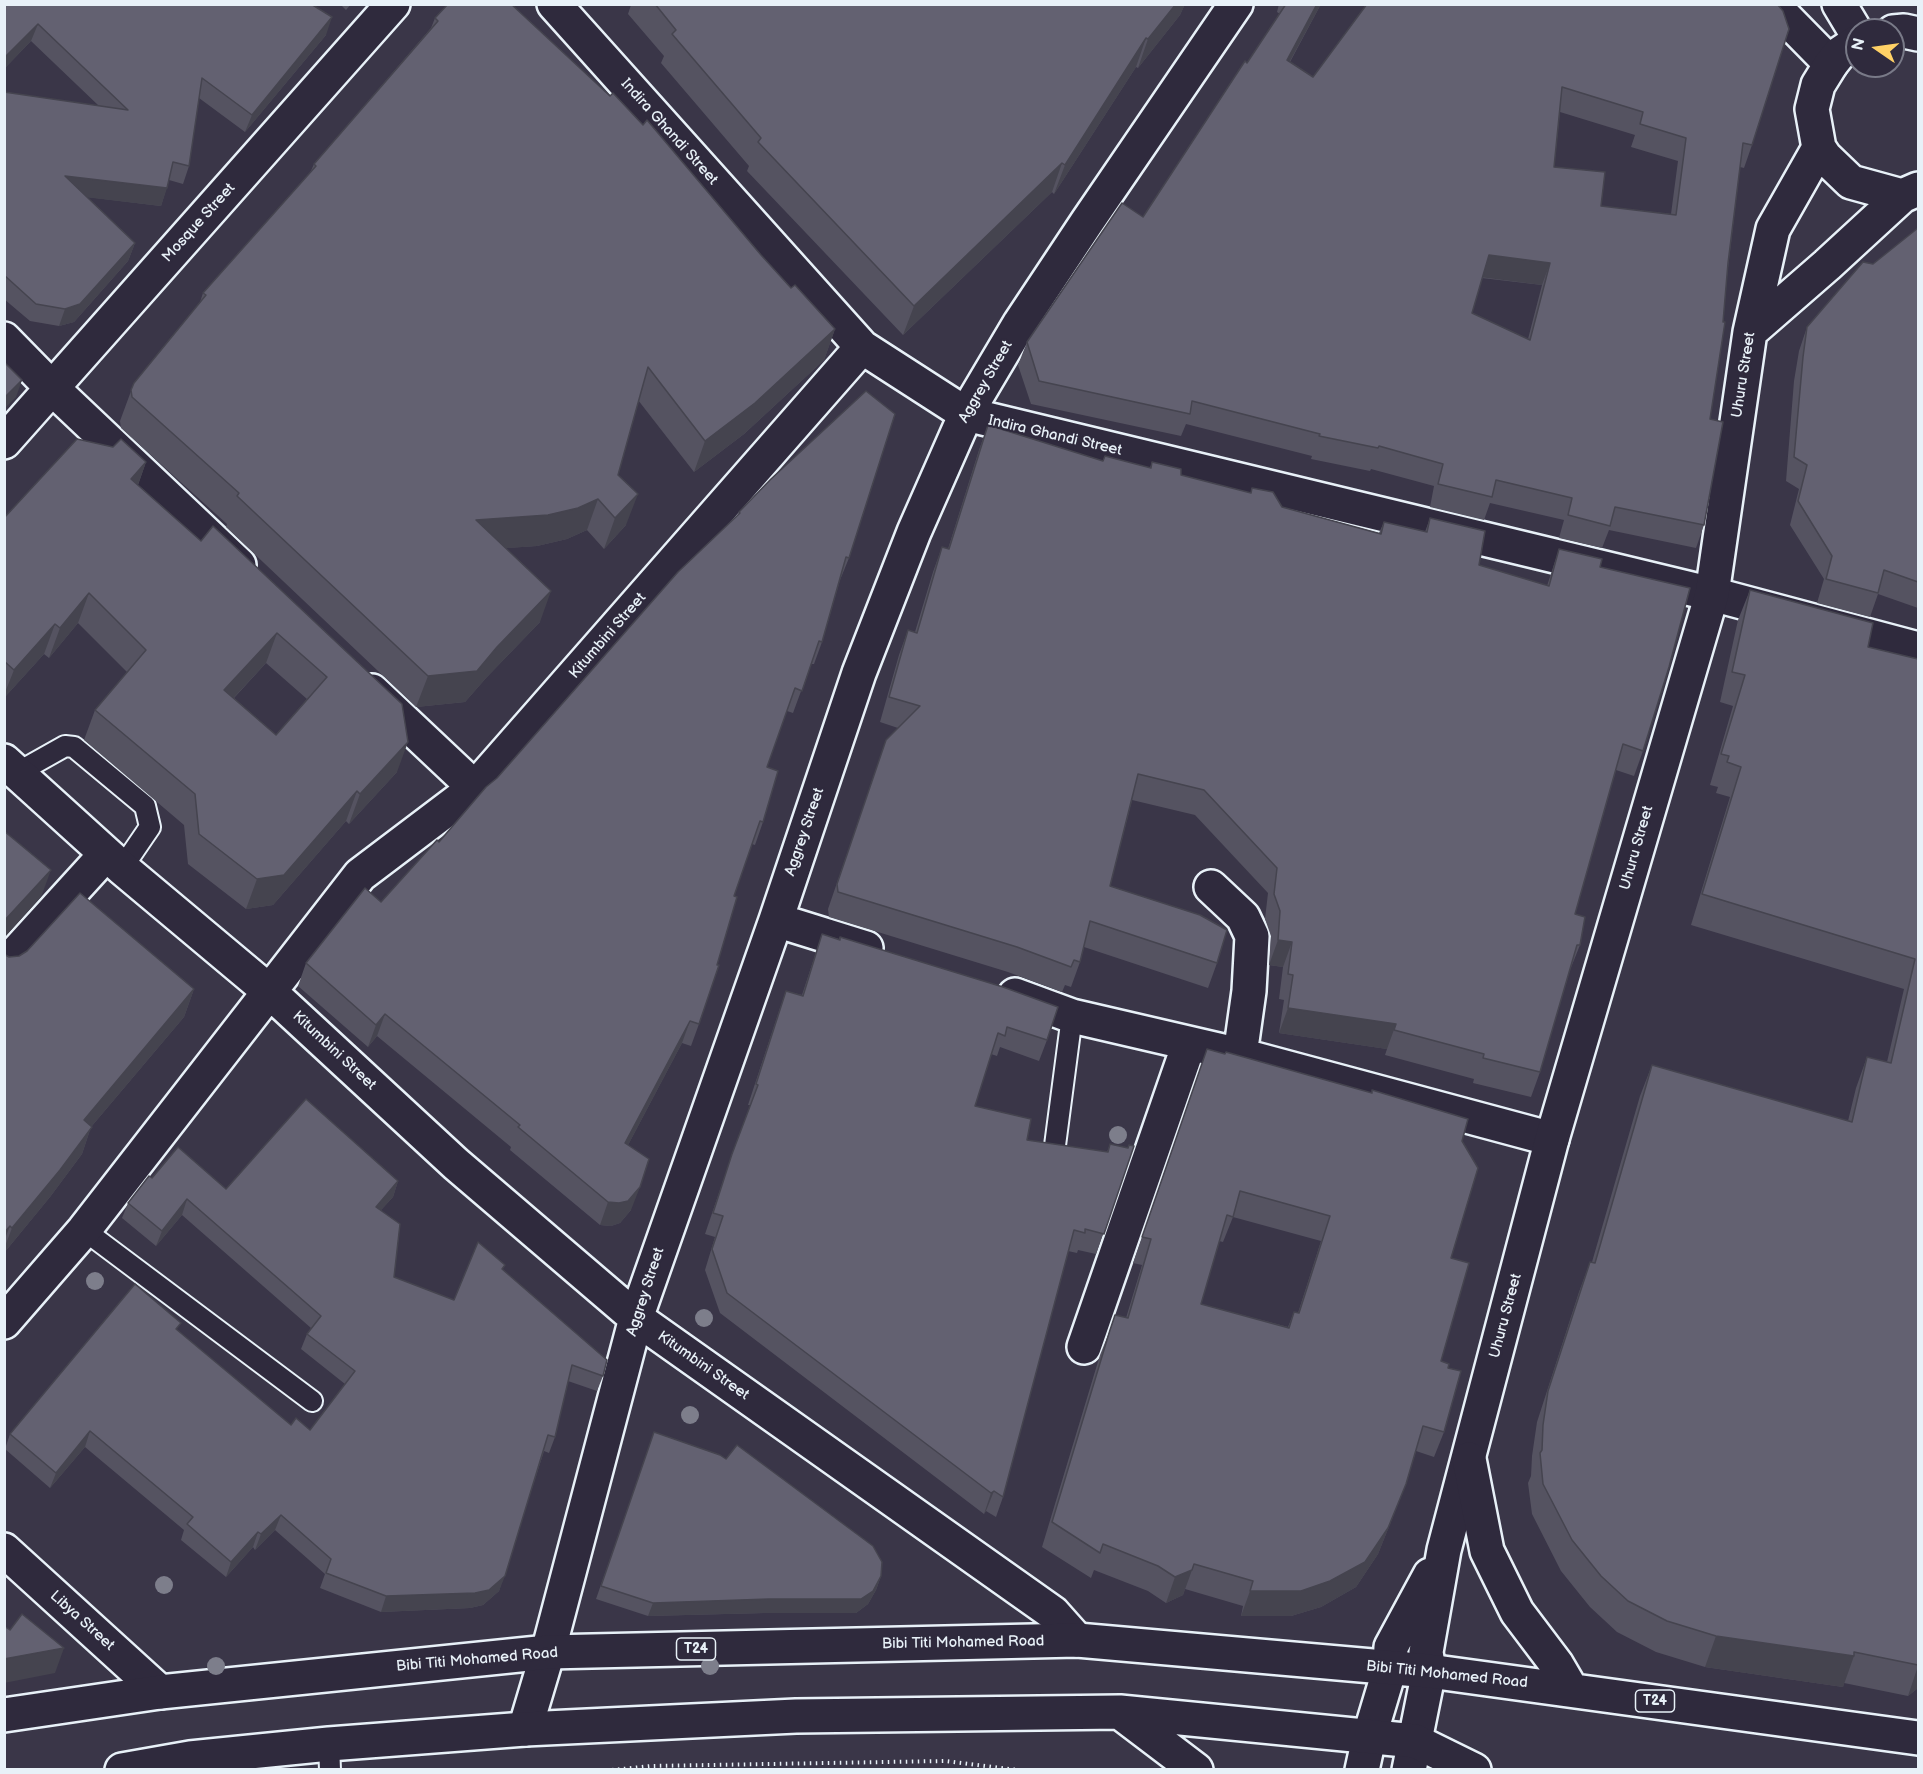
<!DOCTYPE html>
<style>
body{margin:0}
#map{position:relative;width:1923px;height:1774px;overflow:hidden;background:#3a3648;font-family:"Balsamiq Sans",sans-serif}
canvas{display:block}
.frame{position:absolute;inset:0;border:6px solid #e8f1f8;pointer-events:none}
.north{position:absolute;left:1845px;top:18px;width:60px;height:60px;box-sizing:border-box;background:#2f2a3d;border:2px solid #797a88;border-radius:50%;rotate:283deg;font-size:16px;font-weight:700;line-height:24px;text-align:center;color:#e8f1f8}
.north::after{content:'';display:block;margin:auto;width:21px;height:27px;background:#ffd166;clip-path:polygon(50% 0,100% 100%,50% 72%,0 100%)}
</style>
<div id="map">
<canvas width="1923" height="1774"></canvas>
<div class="frame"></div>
<div class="north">N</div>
</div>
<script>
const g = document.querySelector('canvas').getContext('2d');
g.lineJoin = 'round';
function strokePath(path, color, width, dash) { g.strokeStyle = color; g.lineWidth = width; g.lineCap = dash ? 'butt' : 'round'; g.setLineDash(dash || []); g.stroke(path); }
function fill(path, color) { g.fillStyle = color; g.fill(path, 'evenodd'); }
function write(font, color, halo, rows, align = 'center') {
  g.font = font + ' "Balsamiq Sans",sans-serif'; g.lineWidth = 4.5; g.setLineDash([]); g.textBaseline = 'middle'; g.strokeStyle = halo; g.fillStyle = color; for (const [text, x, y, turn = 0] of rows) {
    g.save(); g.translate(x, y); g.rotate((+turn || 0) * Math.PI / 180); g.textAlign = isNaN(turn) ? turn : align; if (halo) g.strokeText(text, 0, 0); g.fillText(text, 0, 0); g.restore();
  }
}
const path = new Path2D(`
 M 612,1770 L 651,1766 L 945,1761 L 1018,1770`);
const service = new Path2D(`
 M 17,773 L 65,746 L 74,747 L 145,806 L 150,827 L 122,868
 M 1054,1153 L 1072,1016
 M 84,1230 L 312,1401
 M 329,1744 L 330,1770`);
const minor = new Path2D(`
 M 554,4 L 862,347 L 966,414 L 1712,594 L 1918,649
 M 1772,4 L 1831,64
 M 4,339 L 52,388 L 239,565
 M 4,442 L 393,4
 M 372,691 L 475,788
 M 4,761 L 122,868 L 270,992 L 456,1164 L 636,1318 L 1053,1613 L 1077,1640
 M 1211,887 L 1243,917 L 1252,936 L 1249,991 L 1240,1055
 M 776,920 L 866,948
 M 4,966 L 106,854
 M 1015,995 L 1072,1016 L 1240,1055 L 1552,1139
 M 4,1322 L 84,1230 L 360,875 L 475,788 L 862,347
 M 1084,1347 L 1189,1044
 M 4,1550 L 160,1692
 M 525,1729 L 548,1652 L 636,1318 L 776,920 L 859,673 L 914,532 L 966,414 L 1020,323 L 1087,222 L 1236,4`);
const tertiary = new Path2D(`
 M 1839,4 L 1857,34`);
const secondary = new Path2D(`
 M 1893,32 L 1904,31 L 1918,34
 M 1857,42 L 1839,54 L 1831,64 L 1818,85 L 1812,109 L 1819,148 L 1825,157 L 1851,182 L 1902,196 L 1918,189
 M 1750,332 L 1827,265 L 1902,196
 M 1362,1770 L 1369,1738 L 1390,1668 L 1391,1647 L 1430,1575
 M 1409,1770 L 1429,1671 L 1426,1652 L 1444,1550 L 1552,1139 L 1712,594 L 1750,332 L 1773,229 L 1819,148`);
const trunk = new Path2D(`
 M 1469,1459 L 1487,1551 L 1517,1612 L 1557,1665 L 1571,1689
 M 1121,1713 L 1196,1770
 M 4,1715 L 160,1692 L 548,1652 L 1077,1640 L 1429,1671 L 1918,1738
 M 122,1770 L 190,1758 L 329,1744 L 525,1729 L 796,1716 L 1120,1712 L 1415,1741 L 1474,1770`);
const trees = [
 [1118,1135],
 [95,1281],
 [704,1318],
 [690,1415],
 [164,1585],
 [216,1666],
 [710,1666]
];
const wall = new Path2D(`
 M 4,4 L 326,35 L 245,132 L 199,98 L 189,166 L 183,184 L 169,180 L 161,206 L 87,197 L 135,243 L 128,261 L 74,322 L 59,326 L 30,321 L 4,299 L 4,92 L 99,106 L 31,41 L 4,69 Z
 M 340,4 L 351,4 L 346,10 Z
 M 630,4 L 1185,4 L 1180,15 L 1138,68 L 1136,67 L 1054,194 L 1052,192 L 903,335 L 747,171 L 749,166 L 661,63 L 664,56 L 628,14 L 631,5 Z
 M 1279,4 L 1321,4 L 1290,62 L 1313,77 L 1367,4 L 1752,145 L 1744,168 L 1740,167 L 1710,419 L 1704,525 L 1696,548 L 1609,530 L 1602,548 L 1559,538 L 1564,520 L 1490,503 L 1484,520 L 1430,507 L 1434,486 L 1371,469 L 1370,471 L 1311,459 L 1312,456 L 1186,424 L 1181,436 L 1031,404 L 1018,365 L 1027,342 L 1143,217 L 1280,14 L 1277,12 ZM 1560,112 L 1635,135 L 1631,147 L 1678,161 L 1671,214 L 1601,206 L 1554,167 ZM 1482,278 L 1542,285 L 1528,339 L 1472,313 Z
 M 435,18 L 761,255 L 791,288 L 835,329 L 824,360 L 744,434 L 694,472 L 638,400 L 618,475 L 626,525 L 604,549 L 587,530 L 567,539 L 537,546 L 506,548 L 540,622 L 486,678 L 465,702 L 416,707 L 226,527 L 227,524 L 121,428 L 120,421 L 134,383 L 200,302 L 203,293 L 310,173 L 314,164 L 431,28 Z
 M 1918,228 L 1918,608 L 1878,594 L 1870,617 L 1817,603 L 1824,579 L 1790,525 L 1799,489 L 1786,481 L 1794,381 L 1799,351 L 1807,327 L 1873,264 Z
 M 988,425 L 1103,461 L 1105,456 L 1150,468 L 1152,462 L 1181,475 L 1251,493 L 1252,488 L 1282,507 L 1379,533 L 1384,522 L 1425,532 L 1430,518 L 1479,565 L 1547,586 L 1559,549 L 1600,567 L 1643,751 L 1634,776 L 1616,770 L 1575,914 L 1580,945 L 1570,970 L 1540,1072 L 1531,1097 L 1473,1083 L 1474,1079 L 1385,1055 L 1387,1049 L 1279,1033 L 1284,1000 L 1279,999 L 1283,967 L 1269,965 L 1271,936 L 1265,919 L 1268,893 L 1195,815 L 1132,800 L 1110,886 L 1217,963 L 1208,988 L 1084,947 L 1080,962 L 1071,987 L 1065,985 L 1062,992 L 1008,972 L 829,917 L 828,909 L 886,740 L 898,728 L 880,722 L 899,655 L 908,630 L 915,632 L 933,572 L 942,547 L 948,549 L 979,450 Z
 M 146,462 L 138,485 L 201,541 L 213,526 L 397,772 L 349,824 L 346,821 L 273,905 L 246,909 L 188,864 L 184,825 L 84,740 L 95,710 L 127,672 L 78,623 L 49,658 L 44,654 L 4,698 L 4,518 ZM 266,663 L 307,699 L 276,735 L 234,698 Z
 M 739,512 L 849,558 L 840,580 L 822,642 L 814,664 L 811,664 L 793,713 L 787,711 L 767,767 L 763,822 L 755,845 L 752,844 L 734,896 L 717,965 L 699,1024 L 691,1046 L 682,1043 L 628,1145 L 631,1210 L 620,1223 L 611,1226 L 600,1225 L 510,1150 L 511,1147 L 377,1036 L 368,1047 L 298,986 L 306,963 L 381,902 L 439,842 L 737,516 Z
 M 1750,590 L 1868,647 L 1918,659 L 1918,1688 L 1908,1696 L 1844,1683 L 1843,1687 L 1705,1667 L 1656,1652 L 1617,1632 L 1590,1607 L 1561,1571 L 1532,1514 L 1528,1483 L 1531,1476 L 1532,1456 L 1537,1422 L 1579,1292 L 1590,1262 L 1592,1262 L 1640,1096 L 1652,1065 L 1848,1121 L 1856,1088 L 1867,1057 L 1887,1062 L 1904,989 L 1691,925 L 1730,797 L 1716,793 L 1718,787 L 1710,785 L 1733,706 L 1720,702 L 1738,620 Z
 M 822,934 L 839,939 L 840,937 L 1047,1040 L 1039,1061 L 1000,1047 L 997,1056 L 991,1054 L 975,1106 L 1027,1140 L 1107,1152 L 1110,1144 L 1128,1148 L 1134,1146 L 1096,1254 L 1078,1250 L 1077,1253 L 1068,1251 L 1003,1497 L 996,1517 L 986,1511 L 984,1514 L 720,1313 L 705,1270 L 715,1237 L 705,1234 L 725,1175 L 751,1105 L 748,1105 L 779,1011 L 786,991 L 802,995 Z
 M 4,954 L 9,957 L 194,989 L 184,1017 L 91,1127 L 82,1154 L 50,1197 L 4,1253 Z
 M 1198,1075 L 1462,1141 L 1441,1361 L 1448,1368 L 1444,1432 L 1434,1457 L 1416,1451 L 1406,1484 L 1378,1554 L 1356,1587 L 1321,1607 L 1291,1616 L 1241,1616 L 1243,1606 L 1185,1589 L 1183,1595 L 1166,1603 L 1148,1591 L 1094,1570 L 1091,1578 L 1042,1547 L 1100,1355 L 1110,1330 L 1126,1318 L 1142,1265 L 1133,1263 ZM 1233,1217 L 1321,1241 L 1298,1313 L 1294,1312 L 1288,1327 L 1201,1304 L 1219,1241 L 1223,1242 Z
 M 152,1178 L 226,1189 L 398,1181 L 393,1197 L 381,1210 L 394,1277 L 454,1300 L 503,1270 L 603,1376 L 597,1391 L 568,1381 L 555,1437 L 549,1453 L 544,1451 L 499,1591 L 483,1605 L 470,1608 L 381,1612 L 320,1588 L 325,1574 L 275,1530 L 255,1550 L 253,1547 L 226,1577 L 181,1540 L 184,1530 L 85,1447 L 50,1488 L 5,1449 L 10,1434 L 178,1331 L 291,1425 L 310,1430 L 345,1384 L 301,1349 L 307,1334 L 311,1328 L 182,1215 L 156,1246 L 122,1218 L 128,1203 Z
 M 654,1432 L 881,1576 L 876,1590 L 868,1604 L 856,1613 L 765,1613 L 648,1616 L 596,1599 Z`);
const shadedWall = new Path2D(`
 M 1176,4 L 1185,4 L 1180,15 L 1138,68 L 1148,39 Z
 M 1317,4 L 1321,4 L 1278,83 L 1287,60 Z
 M 332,17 L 326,35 L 245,132 L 252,115 Z
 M 38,24 L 31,41 L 4,69 L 4,58 Z
 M 1146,38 L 1136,67 L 1054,194 L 1065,165 Z
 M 1062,163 L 1052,192 L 903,335 L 914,306 Z
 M 65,176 L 167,188 L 161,206 L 59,194 Z
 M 135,243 L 128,261 L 74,322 L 59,326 L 65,309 Z
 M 1489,255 L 1550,263 L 1542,285 L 1480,277 Z
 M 835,329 L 824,360 L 744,434 L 694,472 L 705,441 Z
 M 22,380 L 16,397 L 4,409 L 4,398 Z
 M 146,462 L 135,493 L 131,479 Z
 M 638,494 L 626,525 L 604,549 L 615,518 Z
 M 598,499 L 587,530 L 567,539 L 537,546 L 465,551 L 476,520 Z
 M 551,591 L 540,622 L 486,678 L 465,702 L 416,707 L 428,676 L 497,647 Z
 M 89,593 L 78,623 L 49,658 L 60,628 Z
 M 55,624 L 44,654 L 4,698 L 4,695 L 14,670 Z
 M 277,633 L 266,663 L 213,720 L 224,690 Z
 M 408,742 L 397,772 L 349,824 L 360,794 Z
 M 357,791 L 346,821 L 273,905 L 246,909 L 257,879 Z
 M 51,870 L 41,897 L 4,938 L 4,921 Z
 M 1278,940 L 1292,942 L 1283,967 L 1269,965 Z
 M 194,989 L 184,1017 L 91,1127 L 82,1154 L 50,1197 L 4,1253 L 4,1249 L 12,1228 L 84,1120 Z
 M 1288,1008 L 1396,1024 L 1387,1049 L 1279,1033 Z
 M 385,1014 L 377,1036 L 368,1047 L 376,1025 Z
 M 690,1021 L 682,1043 L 617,1166 L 625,1143 Z
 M 398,1181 L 393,1197 L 370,1222 L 376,1207 Z
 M 640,1187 L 631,1210 L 620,1223 L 611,1226 L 600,1225 L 608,1202 Z
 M 187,1199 L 182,1215 L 156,1246 L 162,1231 Z
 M 10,1226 L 4,1241 L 4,1233 Z
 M 90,1431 L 85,1447 L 50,1488 L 56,1473 Z
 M 1406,1484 L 1378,1554 L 1356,1587 L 1321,1607 L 1291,1616 L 1241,1616 L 1250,1591 Z
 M 994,1491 L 986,1511 L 984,1514 L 991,1493 Z
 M 281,1515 L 275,1530 L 255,1550 L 261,1534 Z
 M 258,1532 L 253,1547 L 226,1577 L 231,1562 Z
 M 1192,1570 L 1183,1595 L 1166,1603 L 1175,1577 Z
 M 505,1576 L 499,1591 L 483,1605 L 470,1608 L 381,1612 L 386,1596 Z
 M 881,1576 L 876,1590 L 868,1604 L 856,1613 L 765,1613 L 648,1616 L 653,1603 Z
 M 1716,1636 L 1854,1656 L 1843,1687 L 1705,1667 Z
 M 64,1648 L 55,1673 L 4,1683 L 4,1659 Z
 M 1918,1666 L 1918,1688 L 1908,1696 Z`);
const building = new Path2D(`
 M 4,4 L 311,4 L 332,17 L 252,115 L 202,78 L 189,166 L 173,162 L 167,188 L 65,176 L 135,243 L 80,304 L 65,309 L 36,304 L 4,275 L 4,92 L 128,110 L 38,24 L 4,58 Z
 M 448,4 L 511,4 L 610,96 L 613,93 L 643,125 L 647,120 L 761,255 L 791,288 L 795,285 L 835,329 L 755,403 L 705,441 L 648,367 L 618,475 L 638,494 L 615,518 L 598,499 L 578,508 L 548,515 L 476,520 L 551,591 L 497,647 L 477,671 L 428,676 L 237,496 L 239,493 L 132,397 L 131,390 L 134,383 L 206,295 L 203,293 L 316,166 L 314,164 L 438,21 L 435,18 Z
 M 655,4 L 864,5 L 1176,4 L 1148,39 L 1146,38 L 1065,165 L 1062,163 L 914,306 L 758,142 L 761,138 L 672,34 L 676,30 Z
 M 1286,4 L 1317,4 L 1287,60 L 1313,77 L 1367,4 L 1777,4 L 1783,11 L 1789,29 L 1752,145 L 1743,143 L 1728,263 L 1723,322 L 1725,322 L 1710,419 L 1723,422 L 1704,525 L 1615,507 L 1610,526 L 1568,515 L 1572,498 L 1496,480 L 1492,497 L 1438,484 L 1443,464 L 1379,446 L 1378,448 L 1319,436 L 1320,434 L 1192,401 L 1190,414 L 1039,381 L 1027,342 L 1122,203 L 1143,217 L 1245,61 L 1247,63 ZM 1562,87 L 1643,112 L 1640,124 L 1686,138 L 1676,215 L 1601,206 L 1605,172 L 1554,167 ZM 1489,255 L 1550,263 L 1530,340 L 1472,313 Z
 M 1918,228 L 1918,582 L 1884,570 L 1878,593 L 1826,579 L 1832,556 L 1798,501 L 1807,465 L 1794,457 L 1803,357 L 1807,327 L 1863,262 L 1873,264 Z
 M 4,362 L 22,380 L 4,398 Z
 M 866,391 L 895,414 L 849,558 L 846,557 L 822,642 L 819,641 L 802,691 L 795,688 L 767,767 L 778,771 L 763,822 L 760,821 L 734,896 L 737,897 L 717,965 L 719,965 L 699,1024 L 690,1021 L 625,1143 L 649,1159 L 640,1187 L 628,1201 L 619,1203 L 608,1202 L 518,1127 L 520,1125 L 385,1014 L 376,1025 L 306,963 L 365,888 L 381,902 L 437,840 L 439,842 L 486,787 L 497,778 L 678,572 L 740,513 L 739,512 L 771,479 Z
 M 988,425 L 1103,461 L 1105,456 L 1151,468 L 1152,462 L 1181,469 L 1181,475 L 1251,493 L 1252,488 L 1273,492 L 1282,507 L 1381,534 L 1384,522 L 1427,532 L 1430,518 L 1485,531 L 1479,565 L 1549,586 L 1559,549 L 1602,559 L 1600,567 L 1690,588 L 1669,667 L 1643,751 L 1623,744 L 1575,914 L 1585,917 L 1580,945 L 1577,945 L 1540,1072 L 1483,1058 L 1484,1054 L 1394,1030 L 1396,1024 L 1288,1008 L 1293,975 L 1288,974 L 1292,942 L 1278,940 L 1280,911 L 1274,894 L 1277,868 L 1204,790 L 1138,774 L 1110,886 L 1200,915 L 1227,930 L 1217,963 L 1090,921 L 1080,962 L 1074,960 L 1071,967 L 1017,947 L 838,892 L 837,884 L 886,740 L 920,706 L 889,697 L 908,630 L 917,633 L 942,547 L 949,549 Z
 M 77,439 L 113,447 L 121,439 L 146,462 L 131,479 L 201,541 L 213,526 L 402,704 L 408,742 L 360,794 L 357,791 L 284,875 L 257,879 L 199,834 L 195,794 L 95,710 L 146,650 L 89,593 L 60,628 L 55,624 L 14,670 L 4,661 L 4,518 ZM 277,633 L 327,677 L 276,735 L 224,690 Z
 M 1750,590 L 1873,623 L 1868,647 L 1918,659 L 1918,1665 L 1854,1652 L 1854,1656 L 1716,1636 L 1667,1621 L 1628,1601 L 1601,1576 L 1572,1540 L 1543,1484 L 1540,1453 L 1542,1450 L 1543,1425 L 1548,1391 L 1590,1262 L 1595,1263 L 1652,1065 L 1852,1122 L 1867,1057 L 1891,1063 L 1915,959 L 1702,894 L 1741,767 L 1727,762 L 1729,756 L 1721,754 L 1745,675 L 1732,672 Z
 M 4,831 L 51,870 L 4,921 Z
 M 80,893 L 194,989 L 84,1120 L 92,1127 L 60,1170 L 12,1228 L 10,1226 L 4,1233 L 4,954 L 9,957 L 19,956 L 27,951 Z
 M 822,934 L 840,940 L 840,937 L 1003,987 L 1058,1007 L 1047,1040 L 1007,1027 L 1005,1036 L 998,1033 L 975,1106 L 1031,1119 L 1027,1140 L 1108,1152 L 1110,1144 L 1128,1148 L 1129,1145 L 1134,1146 L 1104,1234 L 1085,1229 L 1085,1233 L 1074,1230 L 1003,1497 L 994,1491 L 991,1493 L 727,1293 L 712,1249 L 723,1216 L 713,1213 L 732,1154 L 758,1085 L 756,1084 L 786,991 L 803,996 Z
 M 1207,1049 L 1225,1054 L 1226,1052 L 1372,1093 L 1372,1090 L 1468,1119 L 1462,1141 L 1478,1168 L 1451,1258 L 1469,1263 L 1441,1361 L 1449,1364 L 1448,1368 L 1461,1371 L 1444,1432 L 1423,1426 L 1406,1484 L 1388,1528 L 1365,1562 L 1330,1581 L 1301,1591 L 1250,1591 L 1253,1581 L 1194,1564 L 1192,1570 L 1175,1577 L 1158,1566 L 1103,1544 L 1100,1553 L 1052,1522 L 1110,1330 L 1115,1315 L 1128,1318 L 1151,1239 L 1142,1237 ZM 1240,1191 L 1330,1216 L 1299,1313 L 1294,1312 L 1289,1328 L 1201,1304 L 1227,1215 L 1233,1217 Z
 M 306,1099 L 398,1181 L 376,1207 L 400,1224 L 394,1277 L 454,1300 L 478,1242 L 505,1265 L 502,1269 L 607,1360 L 603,1376 L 572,1365 L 555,1437 L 548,1435 L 505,1576 L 489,1590 L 475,1593 L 386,1596 L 326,1573 L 331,1559 L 281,1515 L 261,1534 L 258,1532 L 231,1562 L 187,1524 L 193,1517 L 90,1431 L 56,1473 L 10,1434 L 135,1284 L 181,1323 L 176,1329 L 291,1425 L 296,1418 L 310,1430 L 355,1371 L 307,1334 L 321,1316 L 187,1199 L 162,1231 L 128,1203 L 149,1176 L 152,1178 L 178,1147 L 226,1189 Z
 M 654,1432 L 720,1455 L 726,1459 L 737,1445 L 873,1546 L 882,1562 L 881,1576 L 873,1591 L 861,1599 L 769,1599 L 653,1603 L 601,1586 Z
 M 22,1614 L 64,1648 L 4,1659 L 4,1626 L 10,1630 Z`);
const shields = [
 [696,1649,39],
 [1655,1701,39]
];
const shieldNames = [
 ["T24",696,1649],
 ["T24",1655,1701]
];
const streetNames = [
 ["Indira Ghandi Street",669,132,48],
 ["Mosque Street",199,223,-48],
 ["Uhuru Street",1744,375,-81],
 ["Aggrey Street",986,382,-60],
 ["Indira Ghandi Street",1055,436,13],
 ["Kitumbini Street",608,636,-49],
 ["Aggrey Street",805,832,-71],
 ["Uhuru Street",1637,848,-74],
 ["Kitumbini Street",334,1051,43],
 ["Aggrey Street",646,1292,-72],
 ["Uhuru Street",1506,1316,-75],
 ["Kitumbini Street",703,1366,35],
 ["Libya Street",82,1621,42],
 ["Bibi Titi Mohamed Road",963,1643,-1],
 ["Bibi Titi Mohamed Road",477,1660,-5],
 ["Bibi Titi Mohamed Road",1447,1675,6]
];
strokePath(service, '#e8f1f8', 24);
strokePath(minor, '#e8f1f8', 38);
strokePath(tertiary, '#e8f1f8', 38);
strokePath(secondary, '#e8f1f8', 38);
strokePath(trunk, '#e8f1f8', 38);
strokePath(path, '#e8f1f8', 4, [1.5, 4.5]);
strokePath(service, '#2f2a3d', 20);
strokePath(minor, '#2f2a3d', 33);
strokePath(tertiary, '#2f2a3d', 33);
strokePath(secondary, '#2f2a3d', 33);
strokePath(trunk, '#2f2a3d', 33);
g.fillStyle = '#7d7e8b';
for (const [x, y] of trees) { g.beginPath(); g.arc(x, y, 9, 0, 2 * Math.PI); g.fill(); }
fill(wall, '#555361');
fill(shadedWall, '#45444f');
fill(building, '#636171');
strokePath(building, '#45444f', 1.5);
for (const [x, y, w] of shields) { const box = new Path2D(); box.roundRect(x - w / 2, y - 11, w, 22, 4.5); g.fillStyle = '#2f2a3d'; g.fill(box); strokePath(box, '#e8f1f8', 1.5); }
write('bold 14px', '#e8f1f8', null, shieldNames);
write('15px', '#e8f1f8', '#2f2a3d', streetNames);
</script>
